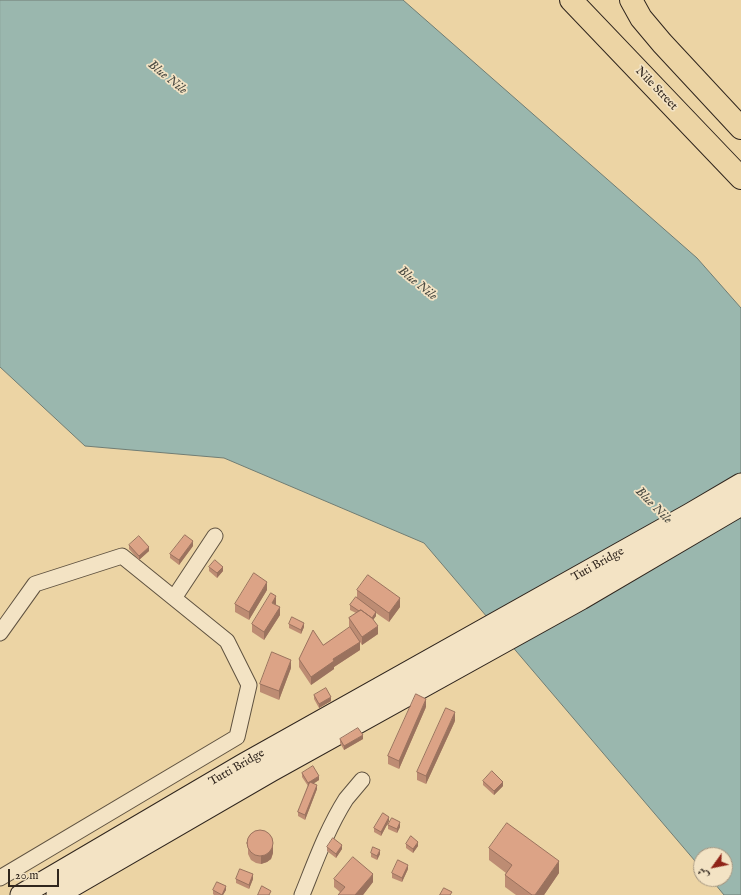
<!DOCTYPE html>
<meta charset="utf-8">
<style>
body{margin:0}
#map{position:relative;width:741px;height:895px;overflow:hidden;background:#ecd4a4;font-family:"IM FELL English",Amiri,serif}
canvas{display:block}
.north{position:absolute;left:693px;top:847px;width:40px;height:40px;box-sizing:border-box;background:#f3e3c4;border:1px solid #a59782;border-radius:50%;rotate:237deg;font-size:11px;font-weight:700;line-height:16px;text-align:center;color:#30261e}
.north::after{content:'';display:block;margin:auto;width:14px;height:18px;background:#8f2418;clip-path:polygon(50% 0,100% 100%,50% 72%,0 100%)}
.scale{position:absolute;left:8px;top:869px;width:51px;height:18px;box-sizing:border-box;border:2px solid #30261e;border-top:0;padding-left:5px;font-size:12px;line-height:14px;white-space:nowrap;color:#30261e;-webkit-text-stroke:3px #f3e3c4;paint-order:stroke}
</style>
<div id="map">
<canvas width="741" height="895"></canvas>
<div class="north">ش</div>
<div class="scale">20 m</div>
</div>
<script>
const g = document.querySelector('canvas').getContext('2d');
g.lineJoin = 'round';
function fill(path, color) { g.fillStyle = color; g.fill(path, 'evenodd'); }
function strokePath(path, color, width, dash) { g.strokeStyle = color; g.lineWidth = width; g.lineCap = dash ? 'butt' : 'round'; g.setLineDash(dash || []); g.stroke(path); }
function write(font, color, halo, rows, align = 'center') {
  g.font = font + ' "IM FELL English",serif'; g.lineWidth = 3.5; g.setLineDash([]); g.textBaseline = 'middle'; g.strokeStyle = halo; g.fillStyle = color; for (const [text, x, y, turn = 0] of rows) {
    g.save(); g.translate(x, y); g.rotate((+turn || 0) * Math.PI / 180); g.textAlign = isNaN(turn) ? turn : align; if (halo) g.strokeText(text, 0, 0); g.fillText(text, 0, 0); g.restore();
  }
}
const water = new Path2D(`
 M 0,0 L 403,0 L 697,258 L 741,308 L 741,895 L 724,895 L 711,879 L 725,879 L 725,855 L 701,855 L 701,868 L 424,543 L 224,458 L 85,446 L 0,367 Z`);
const street = new Path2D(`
 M 174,598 L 215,536
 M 0,633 L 35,584 L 122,556 L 227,641 L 249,685 L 237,737 L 0,878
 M 302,895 C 315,863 327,829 346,799 C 351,793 357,786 362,780`);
const secondary = new Path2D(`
 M 21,895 L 244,764 L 690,514 L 741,484
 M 57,895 L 271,771 L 581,599 L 741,505`);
const primary = new Path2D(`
 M 571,0 L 741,178
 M 631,0 L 641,18 L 662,43 L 741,128`);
const wall = new Path2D(`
 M 129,545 L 149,551 L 139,560 L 129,549 Z
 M 193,546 L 179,565 L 170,558 L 170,554 Z
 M 209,567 L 223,571 L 217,578 L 209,571 Z
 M 267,590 L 249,620 L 235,612 L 235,604 Z
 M 357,590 L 400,607 L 389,622 L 376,613 L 376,616 L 373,620 L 378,634 L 362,645 L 360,642 L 360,650 L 334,667 L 334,669 L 311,685 L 299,667 L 299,659 L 323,645 L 350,628 L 349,626 L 349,618 L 356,613 L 350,610 L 350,605 L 357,598 Z
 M 276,605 L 280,615 L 264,640 L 252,632 L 252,624 Z
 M 289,624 L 304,627 L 301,634 L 289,628 Z
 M 291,668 L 279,700 L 260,692 L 260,684 Z
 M 314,695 L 331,701 L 319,708 L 314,699 Z
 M 426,707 L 399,769 L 388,764 L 388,756 Z
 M 455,721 L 426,784 L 417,780 L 417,772 Z
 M 340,739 L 363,739 L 344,750 L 340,743 Z
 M 302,773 L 319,780 L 313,784 L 317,789 L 305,820 L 298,816 L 298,812 L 308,786 L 302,777 Z
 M 483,781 L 503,786 L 494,795 L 483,785 Z
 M 389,821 L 381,836 L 374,832 L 374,828 Z
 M 388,825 L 400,827 L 397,833 L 388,829 Z
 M 248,840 L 273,853 L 271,859 L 267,862 L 261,864 L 256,863 L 251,860 L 248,854 Z
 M 406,844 L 418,846 L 413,853 L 406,848 Z
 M 327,847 L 342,849 L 336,858 L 327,851 Z
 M 489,848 L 559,873 L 544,895 L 516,895 L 505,887 L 505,875 L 506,873 L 489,860 Z
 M 371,853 L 380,854 L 377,860 L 371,857 Z
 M 408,869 L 402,882 L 392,878 L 392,873 Z
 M 236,879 L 253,879 L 249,889 L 236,883 Z
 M 334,879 L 373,882 L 363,895 L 338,895 L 340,892 L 334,887 Z
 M 213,890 L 226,890 L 223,895 L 214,895 L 213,894 Z`);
const shadedWall = new Path2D(`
 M 193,541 L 193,546 L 179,565 L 179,560 Z
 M 149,547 L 149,551 L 139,560 L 139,556 Z
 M 223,567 L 223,571 L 217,578 L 217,573 Z
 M 267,582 L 267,590 L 249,620 L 249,612 Z
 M 276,596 L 276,605 L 272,603 Z
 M 400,598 L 400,607 L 389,622 L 389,613 Z
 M 280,607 L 280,615 L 264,640 L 264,632 Z
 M 376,612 L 376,616 L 370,624 L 370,620 Z
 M 304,623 L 304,627 L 301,634 L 301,630 Z
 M 378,626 L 378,634 L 362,645 L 362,637 Z
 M 360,642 L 360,650 L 334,667 L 334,669 L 311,685 L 311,677 L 333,659 Z
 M 291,660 L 291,668 L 279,700 L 279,691 Z
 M 331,697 L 331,701 L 319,708 L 319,704 Z
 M 426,699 L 426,707 L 399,769 L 399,761 Z
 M 455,712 L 455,721 L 426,784 L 426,776 Z
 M 363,735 L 363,739 L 344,750 L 344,746 Z
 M 319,776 L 319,780 L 308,787 L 308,783 Z
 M 503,782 L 503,786 L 494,795 L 494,791 Z
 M 317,785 L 317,789 L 305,820 L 305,815 Z
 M 389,817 L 389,821 L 381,836 L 381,832 Z
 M 400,822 L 400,827 L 397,833 L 397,829 Z
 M 418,842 L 418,846 L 413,853 L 413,849 Z
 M 273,845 L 273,853 L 271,859 L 267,862 L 261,864 L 261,856 Z
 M 342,845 L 342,849 L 336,858 L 336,854 Z
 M 380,850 L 380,854 L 377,860 L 377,856 Z
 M 559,861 L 559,873 L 544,895 L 535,895 Z
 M 408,865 L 408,869 L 402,882 L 402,878 Z
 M 253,874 L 253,879 L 249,889 L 249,885 Z
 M 373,874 L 373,882 L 363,895 L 355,895 Z
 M 226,886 L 226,890 L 223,895 L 222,895 Z`);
const building = new Path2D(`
 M 185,535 L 193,541 L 179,560 L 170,554 Z
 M 139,536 L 149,547 L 139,556 L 129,545 Z
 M 215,560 L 223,567 L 217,573 L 209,567 Z
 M 254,573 L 267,582 L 249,612 L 235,604 Z
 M 368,575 L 400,598 L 389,613 L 357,590 Z
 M 271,593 L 276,596 L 272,603 L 280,607 L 264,632 L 252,624 Z
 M 356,597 L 376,612 L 372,618 L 361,610 L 359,611 L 350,605 Z
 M 361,610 L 372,618 L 378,626 L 362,637 L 349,618 Z
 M 292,617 L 304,623 L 301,630 L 289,624 Z
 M 350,627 L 360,642 L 333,659 L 334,661 L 311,677 L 299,659 L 313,630 L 323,645 Z
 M 272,652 L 291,660 L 279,691 L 260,684 Z
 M 326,688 L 331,697 L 319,704 L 314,695 Z
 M 416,694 L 426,699 L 399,761 L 388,756 Z
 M 446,708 L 455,712 L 426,776 L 417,772 Z
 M 358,728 L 363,735 L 344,746 L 340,739 Z
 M 313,766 L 319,776 L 308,783 L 302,773 Z
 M 492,771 L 503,782 L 494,791 L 483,781 Z
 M 310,782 L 317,785 L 305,815 L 298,812 Z
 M 383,813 L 389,817 L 381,832 L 374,828 Z
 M 392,818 L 400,822 L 397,829 L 388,825 Z
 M 507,823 L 559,861 L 535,895 L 532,895 L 505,875 L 512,865 L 489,848 Z
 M247 843a13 13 0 1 1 26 0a13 13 0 1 1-26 0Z
 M 411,836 L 418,842 L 413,849 L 406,844 Z
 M 333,838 L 342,845 L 336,854 L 327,847 Z
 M 373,847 L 380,850 L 377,856 L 371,853 Z
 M 353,857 L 373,874 L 355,895 L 338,895 L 345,887 L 334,879 Z
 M 398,860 L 408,865 L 402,878 L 392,873 Z
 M 240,869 L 253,874 L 249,885 L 236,879 Z
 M 217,882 L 226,886 L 222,895 L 213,890 Z
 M 262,886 L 271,891 L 269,895 L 258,895 Z
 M 444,888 L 452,892 L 450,895 L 440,895 Z`);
const streetNames = [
 ["Nile Street",656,89,46],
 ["Tuti Bridge",598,565,-29],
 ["Tutti Bridge",237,768,-30]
];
const waterNames = [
 ["Blue Nile",167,78,39],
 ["Blue Nile",417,284,39],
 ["Blue Nile",653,506,45]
];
fill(water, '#9ab7ae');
strokePath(water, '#707d74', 1);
strokePath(street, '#5f5240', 17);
strokePath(secondary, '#30261e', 23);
strokePath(primary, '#30261e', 24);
strokePath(street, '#f3e3c4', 15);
strokePath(secondary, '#f3e3c4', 21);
strokePath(primary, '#ecd4a4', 22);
fill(wall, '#bd8c73');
fill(shadedWall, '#9a725e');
fill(building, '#dca386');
strokePath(building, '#9a725e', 1);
write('12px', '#30261e', '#f3e3c4', streetNames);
write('italic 13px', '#4a4a42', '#f3e3c4', waterNames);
</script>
